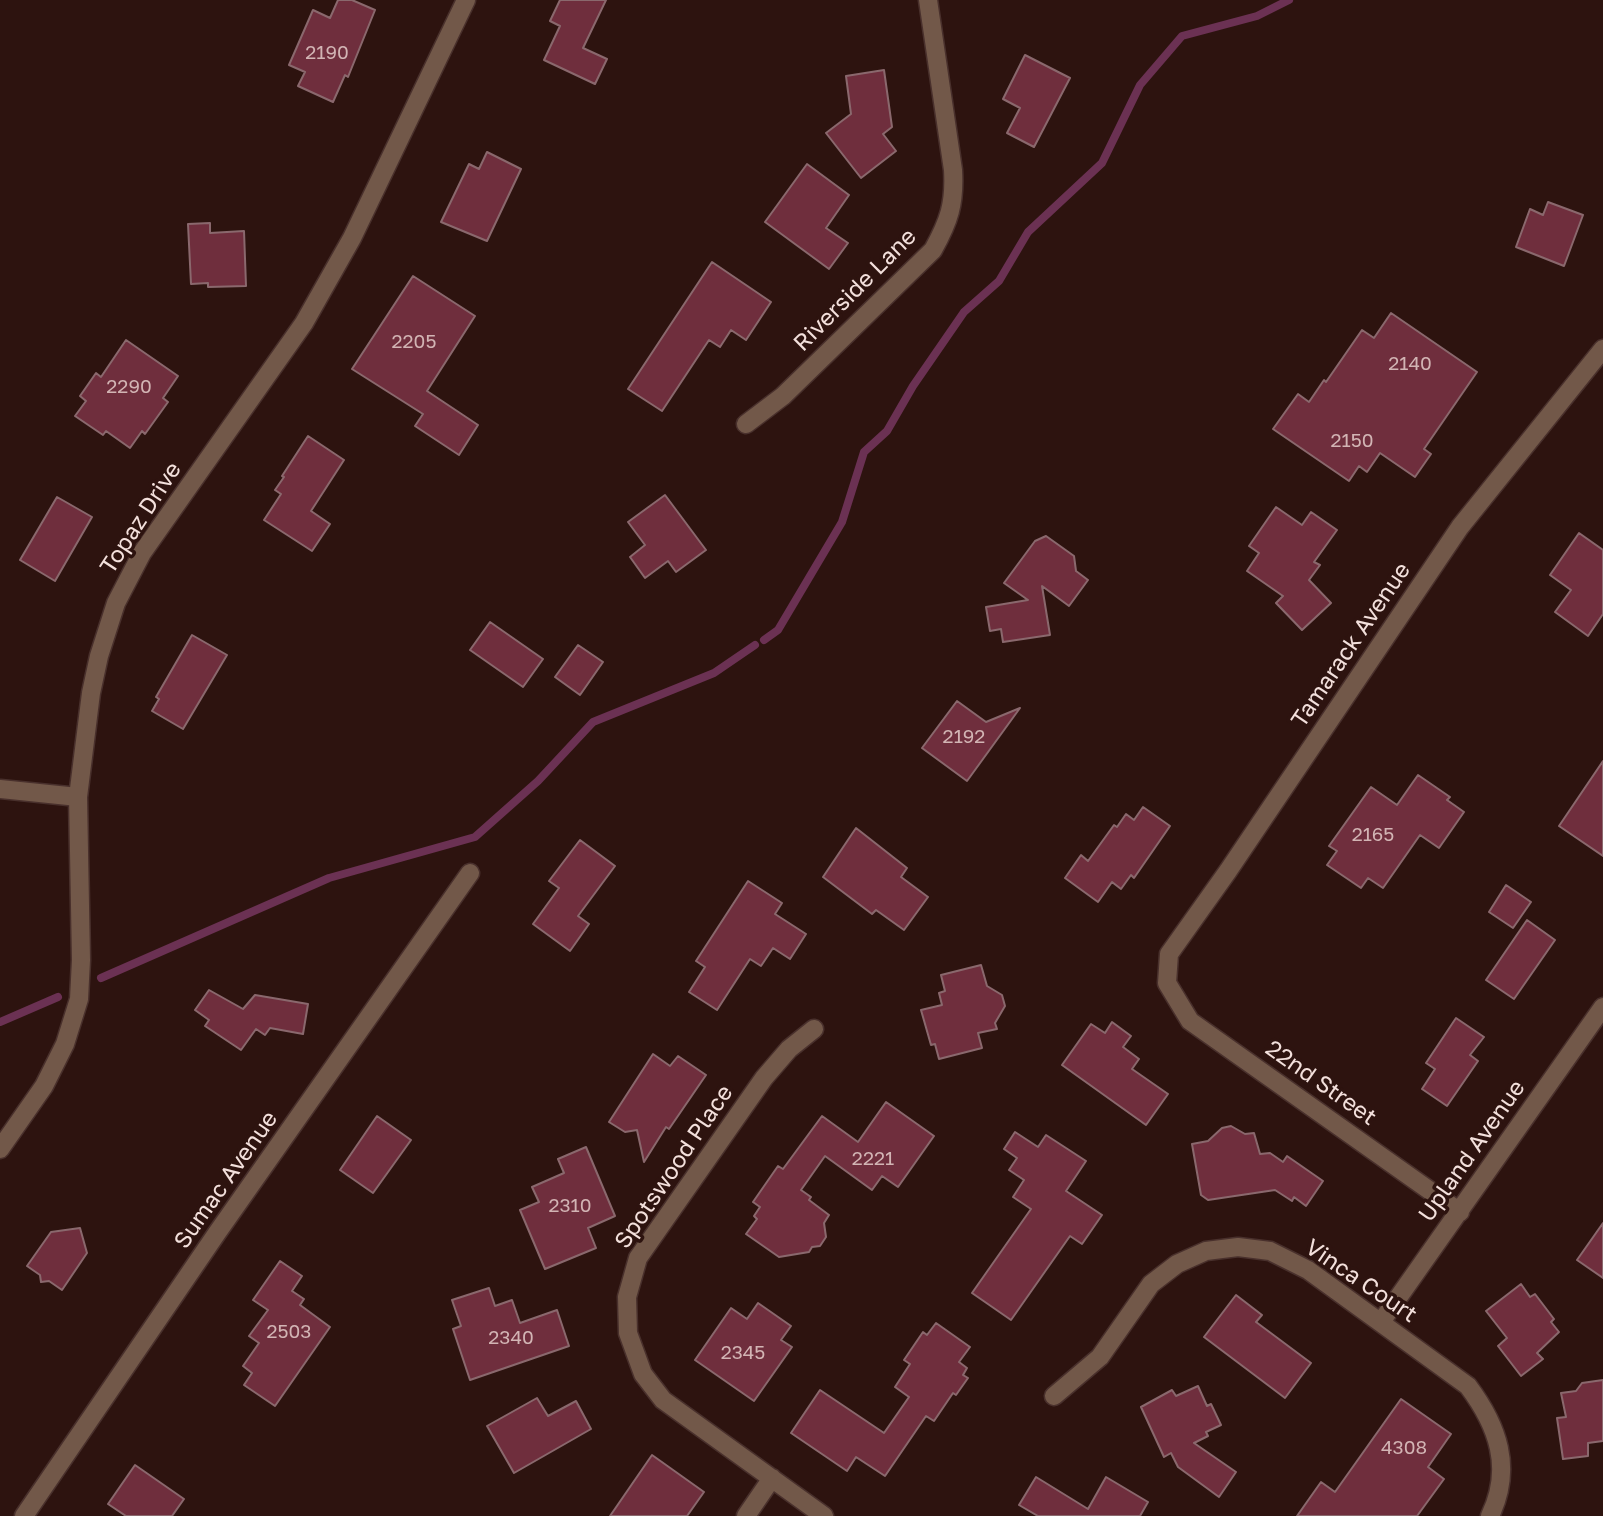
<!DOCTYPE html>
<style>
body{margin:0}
canvas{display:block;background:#2d130f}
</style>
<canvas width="1603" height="1516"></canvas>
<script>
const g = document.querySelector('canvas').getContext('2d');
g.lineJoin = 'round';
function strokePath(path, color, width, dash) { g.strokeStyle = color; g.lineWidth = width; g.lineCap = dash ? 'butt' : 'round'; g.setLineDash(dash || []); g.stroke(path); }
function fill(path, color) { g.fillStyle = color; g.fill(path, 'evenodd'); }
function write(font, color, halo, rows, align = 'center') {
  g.font = font + ' "Golos Text",sans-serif'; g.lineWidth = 7; g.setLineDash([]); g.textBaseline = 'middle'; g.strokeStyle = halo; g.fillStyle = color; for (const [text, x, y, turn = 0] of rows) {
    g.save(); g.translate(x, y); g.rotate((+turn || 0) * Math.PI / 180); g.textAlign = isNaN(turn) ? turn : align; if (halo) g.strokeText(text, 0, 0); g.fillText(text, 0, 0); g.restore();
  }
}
const stream = new Path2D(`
 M 764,640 L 778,630 L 842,522 L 864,452 L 887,431 L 913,386 L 964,312 L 999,281 L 1028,232 L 1102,163 L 1140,85 L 1182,36 L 1257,16 L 1289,0
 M 101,978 L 329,878 L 475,837 L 538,781 L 593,722 L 714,673 L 755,645
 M 0,1022 L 58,997`);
const building = new Path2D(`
 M 338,0 L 352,0 L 375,10 L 348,77 L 345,75 L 333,102 L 298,86 L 305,72 L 289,65 L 313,10 L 330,18 Z
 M 560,0 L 606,0 L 583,48 L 607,59 L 595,84 L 544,60 L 560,26 L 550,21 Z
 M 1025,55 L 1070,78 L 1034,147 L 1007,133 L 1020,108 L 1003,99 Z
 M 884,70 L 892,127 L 883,134 L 896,151 L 861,178 L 826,133 L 851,114 L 846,76 Z
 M 487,152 L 521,169 L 487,241 L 441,222 L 469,164 L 479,169 Z
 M 807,164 L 849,195 L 826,228 L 848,243 L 829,269 L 765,222 Z
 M 1548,202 L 1583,215 L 1564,266 L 1516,247 L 1530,209 L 1543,215 Z
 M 210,223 L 210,233 L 244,231 L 246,286 L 208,287 L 208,283 L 191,284 L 188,224 Z
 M 712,262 L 771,302 L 746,340 L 731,330 L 720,347 L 709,340 L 662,411 L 628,389 Z
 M 413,276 L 475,316 L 427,391 L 478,425 L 459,455 L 415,426 L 423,414 L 352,369 Z
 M 1391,313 L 1477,372 L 1424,449 L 1431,454 L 1415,477 L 1380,453 L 1367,472 L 1359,466 L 1349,481 L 1273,429 L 1298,394 L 1309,402 L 1324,380 L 1326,382 L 1362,330 L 1374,338 Z
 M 126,340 L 178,376 L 163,398 L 168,402 L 145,434 L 142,431 L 130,448 L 106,431 L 103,435 L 75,416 L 86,401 L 80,396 L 96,373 L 101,377 Z
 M 308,436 L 344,460 L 311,511 L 330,524 L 312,551 L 264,520 L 281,494 L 275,490 L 284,477 L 282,476 Z
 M 665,495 L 706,550 L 676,572 L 668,561 L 645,578 L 630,557 L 645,545 L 628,522 Z
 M 57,497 L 92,517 L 55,581 L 20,560 Z
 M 1276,507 L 1302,525 L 1311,512 L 1337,530 L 1314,562 L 1320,565 L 1309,580 L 1331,603 L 1302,630 L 1276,603 L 1283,596 L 1247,571 L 1259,553 L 1249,546 Z
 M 1579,533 L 1603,550 L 1603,614 L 1588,636 L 1555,612 L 1571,590 L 1550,575 Z
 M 1046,536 L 1074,556 L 1076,571 L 1088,580 L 1069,606 L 1042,586 L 1050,635 L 1003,642 L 1001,629 L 990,631 L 986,607 L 1028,600 L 1004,583 L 1035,541 Z
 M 490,622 L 543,659 L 523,687 L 470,650 Z
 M 192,635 L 227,655 L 183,729 L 152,711 L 159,699 L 156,697 Z
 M 578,645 L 603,662 L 580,695 L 555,677 Z
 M 957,701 L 986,722 L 1020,708 L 967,781 L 922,748 Z
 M 1603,761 L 1603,856 L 1559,826 Z
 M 1418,775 L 1450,797 L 1447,800 L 1464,812 L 1439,848 L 1420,835 L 1383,888 L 1368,878 L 1361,888 L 1327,865 L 1337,851 L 1329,846 L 1371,787 L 1397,805 Z
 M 1143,807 L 1170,826 L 1134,878 L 1131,875 L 1121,889 L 1112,882 L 1098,902 L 1065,878 L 1081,855 L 1088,861 L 1114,825 L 1117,827 L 1126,814 L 1134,820 Z
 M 856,828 L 907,868 L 901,877 L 928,897 L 904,930 L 876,910 L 872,914 L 823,877 Z
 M 580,840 L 615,866 L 578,916 L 589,924 L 570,951 L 533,924 L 559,888 L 549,881 Z
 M 748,881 L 782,903 L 775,914 L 806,934 L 790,959 L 773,948 L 761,966 L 750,959 L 717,1010 L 689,992 L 705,967 L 696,961 Z
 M 1506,885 L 1531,902 L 1513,928 L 1489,912 Z
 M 1527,920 L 1555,940 L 1514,999 L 1486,980 Z
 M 981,965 L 987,986 L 1002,995 L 1005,1006 L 995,1023 L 997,1029 L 978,1033 L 982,1048 L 939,1059 L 935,1044 L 931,1045 L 921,1010 L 942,1005 L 939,993 L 945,991 L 941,975 Z
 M 209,990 L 243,1009 L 255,995 L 308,1004 L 303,1034 L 270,1028 L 265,1035 L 256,1029 L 241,1050 L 205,1026 L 209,1020 L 195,1010 Z
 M 1456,1018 L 1484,1037 L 1470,1055 L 1478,1061 L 1447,1106 L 1422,1089 L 1435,1069 L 1426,1063 Z
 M 1112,1022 L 1131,1036 L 1123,1047 L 1139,1059 L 1132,1069 L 1168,1094 L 1146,1125 L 1062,1065 L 1091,1024 L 1105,1033 Z
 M 653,1054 L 670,1066 L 678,1056 L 706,1075 L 669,1129 L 666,1127 L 644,1162 L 637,1130 L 625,1132 L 609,1122 Z
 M 886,1102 L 934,1136 L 898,1187 L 882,1176 L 872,1190 L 825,1156 L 801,1190 L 811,1197 L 809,1200 L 829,1215 L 824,1223 L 826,1237 L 820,1246 L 812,1247 L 809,1252 L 779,1257 L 746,1234 L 757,1219 L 754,1216 L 760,1207 L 753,1202 L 778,1166 L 783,1169 L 822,1116 L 858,1142 Z
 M 377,1116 L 411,1140 L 373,1193 L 340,1170 Z
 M 1231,1126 L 1245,1134 L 1254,1133 L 1260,1154 L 1270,1153 L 1283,1162 L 1287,1156 L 1323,1181 L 1306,1206 L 1294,1197 L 1292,1201 L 1275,1190 L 1208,1200 L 1201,1195 L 1192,1144 L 1208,1141 L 1222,1128 Z
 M 1015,1132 L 1038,1147 L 1046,1135 L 1086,1161 L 1066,1191 L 1102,1215 L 1082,1244 L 1070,1236 L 1011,1320 L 972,1293 L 1031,1209 L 1013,1197 L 1024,1180 L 1009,1170 L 1017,1158 L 1004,1149 Z
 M 586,1147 L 615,1216 L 588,1228 L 596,1248 L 545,1269 L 520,1210 L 539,1202 L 532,1187 L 564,1173 L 558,1159 Z
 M 1603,1223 L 1603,1278 L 1577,1260 Z
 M 80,1228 L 87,1253 L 62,1290 L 49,1281 L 41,1282 L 40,1275 L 27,1266 L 51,1232 Z
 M 280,1261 L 302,1276 L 292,1291 L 304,1299 L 300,1305 L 330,1327 L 275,1406 L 244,1385 L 252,1373 L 243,1366 L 259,1343 L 249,1336 L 268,1310 L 253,1300 Z
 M 1521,1284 L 1530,1297 L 1535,1294 L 1554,1319 L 1551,1322 L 1559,1332 L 1537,1353 L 1543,1359 L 1521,1376 L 1498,1346 L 1507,1338 L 1486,1311 Z
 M 489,1288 L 495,1306 L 512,1300 L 520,1323 L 557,1310 L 569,1346 L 470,1380 L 453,1329 L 461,1326 L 452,1300 Z
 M 1236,1295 L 1262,1315 L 1256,1322 L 1311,1363 L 1285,1398 L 1204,1337 Z
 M 758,1303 L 791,1326 L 781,1340 L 792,1347 L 754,1401 L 695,1360 L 731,1308 L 747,1319 Z
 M 936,1323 L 970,1347 L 959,1362 L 967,1368 L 963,1375 L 968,1378 L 956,1395 L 953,1393 L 934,1421 L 926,1416 L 885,1476 L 856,1457 L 847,1471 L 791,1433 L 820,1390 L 884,1433 L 909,1397 L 895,1387 L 910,1364 L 904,1360 L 923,1332 L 927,1335 Z
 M 1603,1380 L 1603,1441 L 1588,1443 L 1588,1456 L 1563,1459 L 1557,1418 L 1566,1417 L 1561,1393 L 1576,1391 L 1582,1383 Z
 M 1198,1386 L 1207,1406 L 1211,1404 L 1221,1425 L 1206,1432 L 1208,1436 L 1194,1443 L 1236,1472 L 1219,1497 L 1178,1467 L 1171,1453 L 1164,1457 L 1141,1407 L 1172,1390 L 1176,1396 Z
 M 537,1398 L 548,1416 L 576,1401 L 591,1429 L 514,1473 L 487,1426 Z
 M 1401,1399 L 1451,1434 L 1428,1467 L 1444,1479 L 1417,1516 L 1297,1516 L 1321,1482 L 1335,1492 Z
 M 652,1455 L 704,1492 L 687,1516 L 610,1516 Z
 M 135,1465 L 184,1499 L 172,1516 L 126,1516 L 108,1504 Z
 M 1036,1477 L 1088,1509 L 1106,1477 L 1148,1502 L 1140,1516 L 1038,1516 L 1019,1505 Z`);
const minor = new Path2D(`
 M 746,424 L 783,396 L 933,250 C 949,221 955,204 953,170 L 928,0
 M 0,789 L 78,797
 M 814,1029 L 789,1049 L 764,1078 L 638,1258 L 627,1297 L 628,1333 L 643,1374 L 663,1400 L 824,1516
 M 0,1149 L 44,1086 L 65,1044 L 79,999 L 81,960 L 78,797 L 91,693 L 99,656 L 116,603 L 142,553 L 304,323 L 352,238 L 466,0
 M 1460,1212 L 1190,1021 L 1167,983 L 1169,954 L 1228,871 L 1460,527 L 1603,349
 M 1381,1322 L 1603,1007
 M 1054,1396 L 1100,1357 L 1151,1284 L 1177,1264 L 1206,1251 L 1238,1247 L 1270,1251 L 1308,1270 L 1468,1386 C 1498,1426 1513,1468 1490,1516
 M 24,1516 L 217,1233 L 470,873
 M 746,1516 L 772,1478`);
const numberNames = [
 ["2190",327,53],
 ["2205",414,342],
 ["2140",1410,364],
 ["2290",129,387],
 ["2150",1352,441],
 ["2192",964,737],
 ["2165",1373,835],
 ["2221",873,1159],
 ["2310",570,1206],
 ["2503",289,1332],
 ["2340",511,1338],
 ["2345",743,1353],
 ["4308",1404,1448]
];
const streetNames = [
 ["Riverside Lane",855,290,-45],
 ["Topaz Drive",141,518,-57],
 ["Tamarack Avenue",1351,645,-56],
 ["22nd Street",1321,1083,35],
 ["Upland Avenue",1472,1151,-55],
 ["Spotswood Place",674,1167,-56],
 ["Sumac Avenue",226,1180,-55],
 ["Vinca Court",1361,1281,34]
];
strokePath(stream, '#6b3153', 8);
fill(building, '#6f2e3d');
strokePath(building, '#8a686d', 2);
strokePath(minor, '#49302c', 21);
strokePath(minor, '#725849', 18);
write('19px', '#d2b4b4', null, numberNames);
write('23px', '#f3e0dc', '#2d130f', streetNames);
</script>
